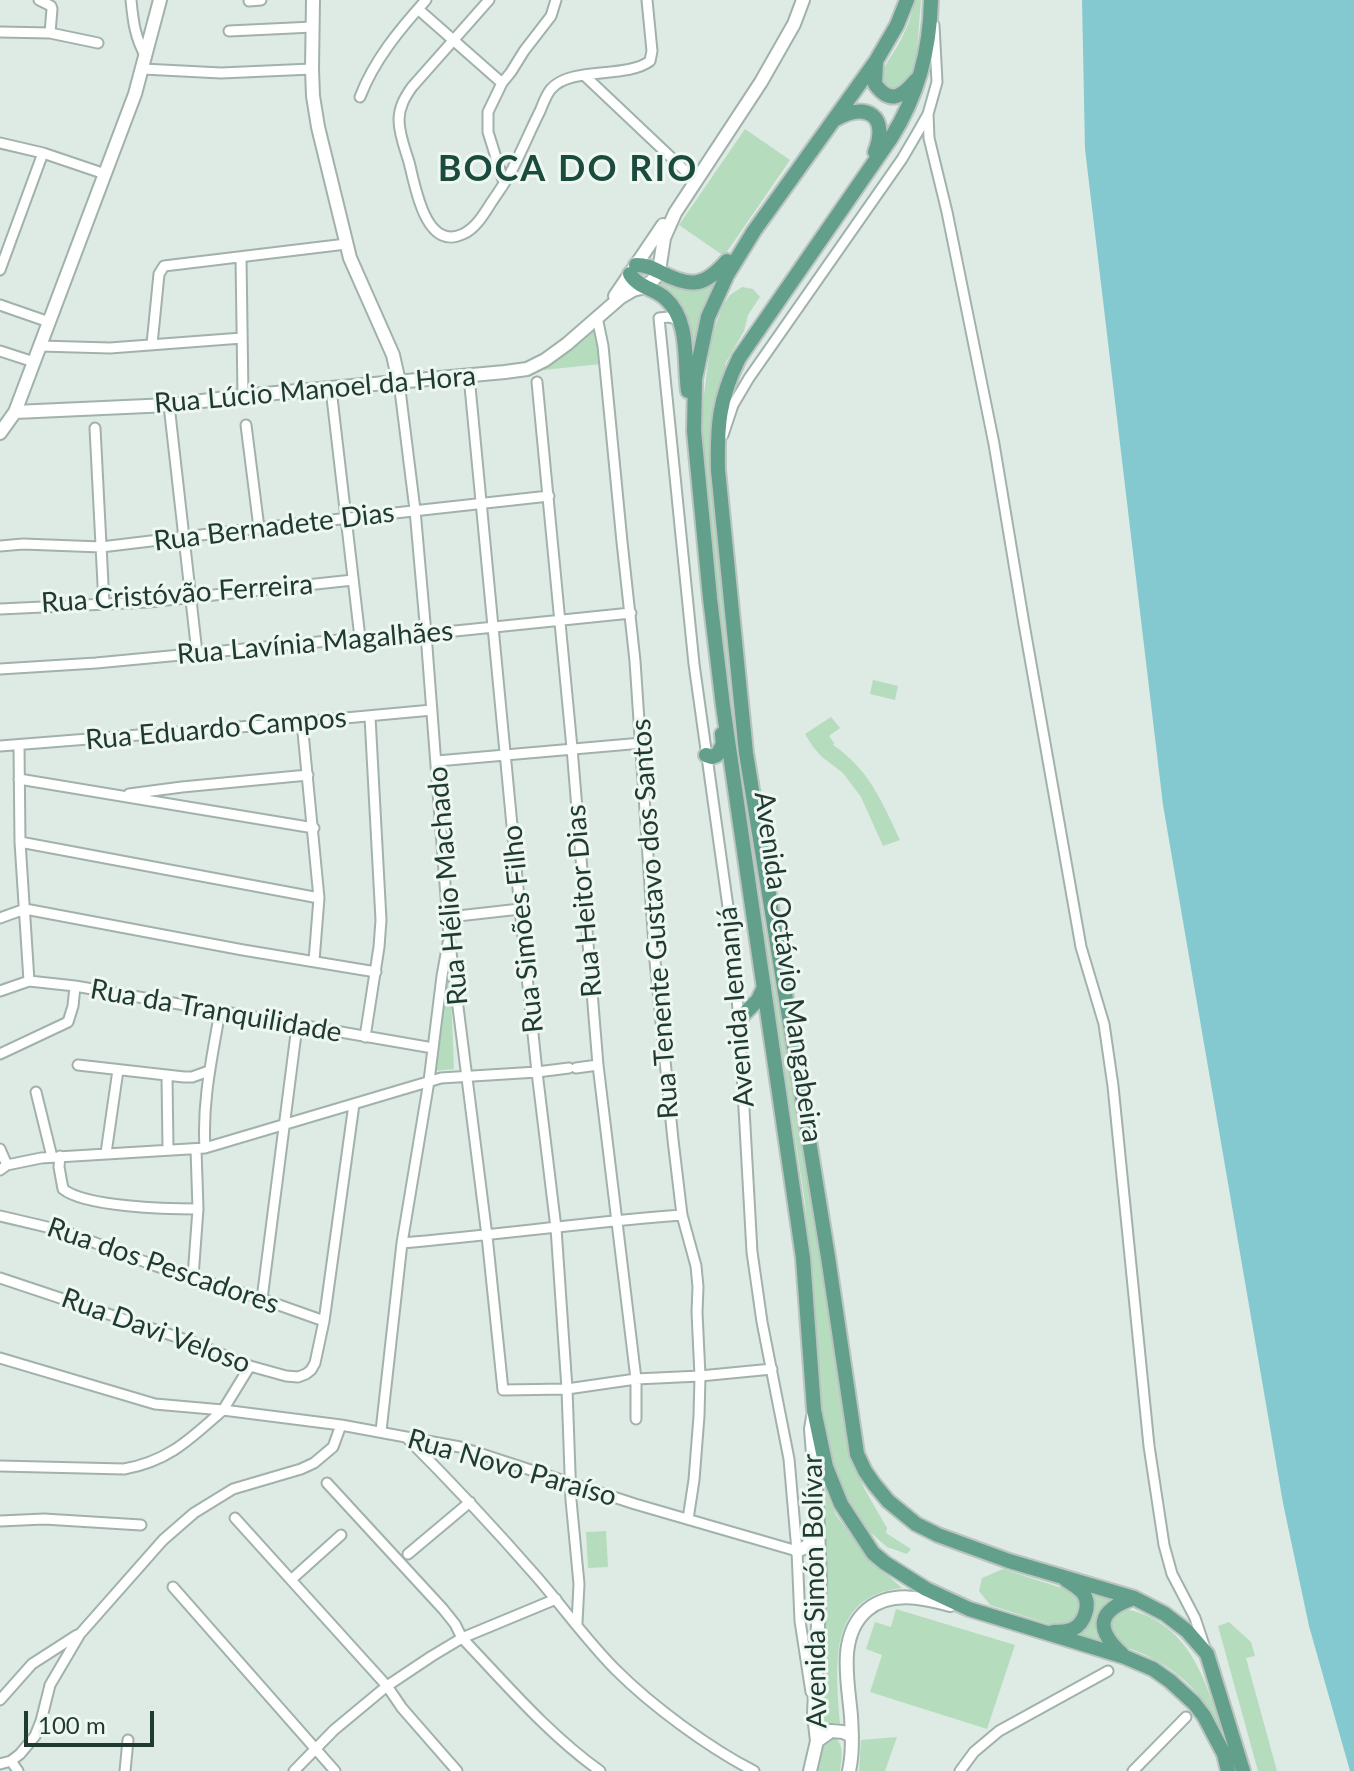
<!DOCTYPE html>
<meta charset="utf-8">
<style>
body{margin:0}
#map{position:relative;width:1354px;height:1771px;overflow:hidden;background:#deeae4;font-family:Lato,sans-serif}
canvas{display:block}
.scale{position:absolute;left:24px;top:1711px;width:130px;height:36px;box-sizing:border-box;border:4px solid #1f3a31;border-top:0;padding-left:10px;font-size:24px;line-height:28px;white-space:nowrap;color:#1f3a31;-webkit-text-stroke:6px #eef7f2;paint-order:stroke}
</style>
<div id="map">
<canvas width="1354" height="1771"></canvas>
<div class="scale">100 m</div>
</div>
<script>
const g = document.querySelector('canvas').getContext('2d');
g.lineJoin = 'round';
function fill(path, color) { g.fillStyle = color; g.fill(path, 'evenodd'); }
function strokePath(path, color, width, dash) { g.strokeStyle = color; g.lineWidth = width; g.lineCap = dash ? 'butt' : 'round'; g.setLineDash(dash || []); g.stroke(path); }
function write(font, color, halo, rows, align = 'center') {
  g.font = font + ' Lato,sans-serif'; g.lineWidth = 6; g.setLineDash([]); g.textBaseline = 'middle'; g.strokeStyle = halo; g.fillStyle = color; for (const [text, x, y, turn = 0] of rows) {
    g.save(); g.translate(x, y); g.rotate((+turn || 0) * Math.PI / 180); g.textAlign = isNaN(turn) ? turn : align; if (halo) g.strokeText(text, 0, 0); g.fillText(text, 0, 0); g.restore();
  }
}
const green = new Path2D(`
 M 915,0 L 921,0 L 917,51 L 913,74 L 895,92 L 887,90 L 880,82 C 882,67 891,57 898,45 C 906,31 912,16 915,0 Z
 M 745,129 L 790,160 L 724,256 L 679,225 Z
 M 664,276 L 705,287 L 717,281 L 693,356 C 689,326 691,300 659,285 Z
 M 742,287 L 753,289 L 760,297 L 748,315 L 744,331 L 726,362 L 710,430 L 710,467 L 734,727 L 756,874 L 811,1202 L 852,1458 L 864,1488 L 887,1528 L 886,1533 L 911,1549 L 907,1554 L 887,1547 L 870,1532 L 850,1503 L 833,1465 L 825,1433 L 817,1366 L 805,1202 L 777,1023 L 751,875 L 730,728 L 700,427 L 710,347 L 716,324 L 723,305 L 730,295 Z
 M 597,326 L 601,364 L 544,370 L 544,367 Z
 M 873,680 L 898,686 L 895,700 L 870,694 Z
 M 831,717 L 840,728 L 829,736 L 834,743 L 833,745 C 869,769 882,802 900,840 L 883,846 L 861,797 L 843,773 L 822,757 L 813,747 L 805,734 Z
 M 446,969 L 450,969 L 454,1069 L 434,1071 Z
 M 821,1481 L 836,1515 L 868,1558 L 902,1588 C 826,1596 836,1667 840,1724 L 835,1723 L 820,1727 L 824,1633 Z
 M 606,1531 L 608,1567 L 588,1568 L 586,1532 Z
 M 1003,1569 L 1074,1592 L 1082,1606 L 1073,1623 L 1062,1627 L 1052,1625 L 990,1605 L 979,1591 L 982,1578 Z
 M 1090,1591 L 1113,1599 C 1102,1606 1092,1619 1096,1634 C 1096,1634 1103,1644 1104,1645 L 1073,1635 C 1093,1625 1099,1612 1090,1591 Z
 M 896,1609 L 1015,1645 L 987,1729 L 870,1692 L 882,1655 L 866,1649 L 875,1622 L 891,1627 Z
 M 1126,1609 C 1193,1624 1205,1683 1226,1739 C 1218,1727 1212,1713 1203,1701 C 1182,1672 1153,1656 1120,1645 L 1109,1626 L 1115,1614 Z
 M 1229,1622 L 1251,1642 L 1255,1656 L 1246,1658 L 1277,1771 L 1258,1771 L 1218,1626 Z
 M 832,1736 C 845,1742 842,1759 840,1771 L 815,1771 L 821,1741 Z
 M 897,1737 L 885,1771 L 859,1771 L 861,1740 Z`);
const water = new Path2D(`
 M 1082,0 L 1354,0 L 1354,1771 L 1350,1771 L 1309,1626 L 1283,1503 L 1163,805 L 1085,149 Z`);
const minor = new Path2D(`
 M 39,0 L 51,6 L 52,9 L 50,33
 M 131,0 C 133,21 135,38 146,57
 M 489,0 L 412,87 C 405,97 399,107 399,120 C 399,134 405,149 409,162 C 415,185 425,252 463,234 C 476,228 484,214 491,203 C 499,191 508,179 514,166 C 523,148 531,129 540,111 C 543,104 546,95 551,89 C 571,66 626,79 650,61 L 652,51 L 647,0
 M 249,1 L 261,0
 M 418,9 L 502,83
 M 229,31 L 313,27
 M 0,32 L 50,33 L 98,43
 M 143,69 L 221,73 L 312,69
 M 585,76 L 696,181
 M 360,97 C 374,60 400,29 426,0
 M 928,114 L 929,138 L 947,212 L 994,444 L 1024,624 L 1081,947 L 1104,1024 L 1113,1086 L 1149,1446 L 1164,1545 L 1172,1574 L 1195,1618 L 1206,1651
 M 0,143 L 43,153 L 105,174
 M 504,183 L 488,132 L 488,112 L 502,83 L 511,72 L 524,51 L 551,16 L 556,0
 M 241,257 L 243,396
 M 0,270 L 43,153
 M 0,305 L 49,322
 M 597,317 L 603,346 L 622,542 L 635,661 L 655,961 L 673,1140 L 682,1215 L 696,1266 L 698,1287 L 697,1312 L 700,1376 L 699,1416 L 694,1480 L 688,1519
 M 679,320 L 669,317 L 659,318 L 694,664 L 728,907 L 739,1019 L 752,1252 L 762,1322 L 789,1459 L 797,1551 L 800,1621 L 811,1692
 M 152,344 L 159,274 L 164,266 L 346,244
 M 40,346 L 110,348 L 242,338
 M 0,351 L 34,362
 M 469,376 L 520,909 L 537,1072 L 556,1228 L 567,1389 L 571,1500 L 579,1584 L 577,1623
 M 399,382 L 415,510 L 426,634 L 449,936 L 487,1236 L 503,1390 L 567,1389 L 636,1379 L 700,1376 L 772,1369
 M 537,382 L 572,748 L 598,1065 L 636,1379 L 636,1419
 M 331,389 L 360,638
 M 169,405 L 197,653
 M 246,425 L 259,528
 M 95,428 L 104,604
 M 723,435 L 733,405 L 749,378 L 902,159 L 919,130 L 928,114 L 937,82 L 934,25
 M 0,546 L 23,544 L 101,547 L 259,528 L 549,496
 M 0,609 L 149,602 L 353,580
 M 0,669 L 96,663 L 360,638 L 426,634 L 631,613
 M 302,722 L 319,898 L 314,961
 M 0,746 L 302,722 L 432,710
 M 19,746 L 20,842 L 29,981
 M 437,761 L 642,743
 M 19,779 L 314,828
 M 129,794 L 182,787 L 308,775
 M 20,842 L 319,898
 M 449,917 L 520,909
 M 0,918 L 25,909 L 243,950 L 376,972
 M 0,991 L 29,981 L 75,986 L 433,1048
 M 365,1037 L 379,947 L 381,920 L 370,717
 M 0,1054 L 68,1022 L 73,1006 L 75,986
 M 78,1065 L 184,1077 L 192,1077 L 209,1071
 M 576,1068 L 598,1065
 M 167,1076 L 168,1150
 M 36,1092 L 52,1157
 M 205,1148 C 202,1101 212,1058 220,1011
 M 0,1149 L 7,1165
 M 106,1153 L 118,1070
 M 60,1156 L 59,1167 L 63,1189 C 85,1207 168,1209 198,1209
 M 0,1170 L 7,1165 L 41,1158 L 205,1148 L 441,1078 L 537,1072 L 569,1068
 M 0,1216 L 64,1231 L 156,1266 L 262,1299 L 324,1321
 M 402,1243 C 496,1235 589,1222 682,1215
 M 193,1277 L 198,1209 L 196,1149
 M 0,1278 L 192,1342 L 250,1366 L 286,1376 L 298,1377 L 306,1374 L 311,1370 L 315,1363 L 324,1321 L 354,1104
 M 262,1299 L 297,1026
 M 0,1358 L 155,1404 L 223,1410 L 250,1366
 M 381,1431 L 402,1243 L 429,1081 L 442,976 L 448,943
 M 406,1437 C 451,1482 494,1528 536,1576 C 563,1607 587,1641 616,1670 C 652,1706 709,1748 754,1771
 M 0,1466 L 124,1469 C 169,1461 190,1439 223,1410 L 341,1425 L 460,1447 L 635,1504 L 797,1551
 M 327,1483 L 443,1609 L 455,1624 L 462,1638 C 506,1684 548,1734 600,1771
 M 235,1518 L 387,1686 L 402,1708 L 457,1771
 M 0,1521 L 44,1519 L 141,1525
 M 408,1554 L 470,1502
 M 292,1579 L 341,1535
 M 173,1587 L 335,1771
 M 0,1700 L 32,1664 L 77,1635
 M 11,1761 L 18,1771
 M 0,1764 L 11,1761 L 20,1754 L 35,1736 L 41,1721 L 50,1685 L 80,1634 L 163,1540 L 194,1513 L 233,1489 L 301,1469 L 314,1463 L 333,1447 L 341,1425
 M 125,1771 L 128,1740
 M 294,1771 L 334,1730 L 387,1686 L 432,1656 L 462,1638 L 556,1599
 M 960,1771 L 974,1752 L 999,1731 L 1108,1671
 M 1133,1771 L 1186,1717`);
const tertiary = new Path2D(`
 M 313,0 L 312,69 L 313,96 L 318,127 L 350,258 L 393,355 L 399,382
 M 615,296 L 663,225
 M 15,412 L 169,405 L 243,396 L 505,372 L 527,369 L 545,360 L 567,344 L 621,297 L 633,290 L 645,287 L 655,278 L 659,271 L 664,238 L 675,213 L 761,82 L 794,24 L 803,0
 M 0,433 L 15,412 L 135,94 L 160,0
 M 797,1551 L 808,1546 L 814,1526
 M 817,1741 L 831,1731 L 843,1732 L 852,1736
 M 810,1771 L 817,1741 L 814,1715 L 820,1579 L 817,1504 L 811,1429 L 813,1417
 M 849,1771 C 853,1753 852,1734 851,1716 C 848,1681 837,1636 867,1610 C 891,1590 923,1598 950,1605`);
const primary = new Path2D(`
 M 907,0 L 897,25 L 876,61 L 754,231 L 727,275 L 708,317 L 695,379 L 694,431 L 710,598 L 723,706 L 803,1258 L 814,1410 L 826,1467 L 841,1504 L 873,1553 L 885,1563 L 926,1589 L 969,1609 L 1125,1657 L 1153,1669 L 1170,1681 L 1194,1703 L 1204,1716 L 1224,1754 L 1228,1771
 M 931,0 C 930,51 918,95 891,138 L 739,358 C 719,399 717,425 718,470 L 746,753 L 828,1257 L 857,1454 L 865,1471 L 874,1484 L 888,1501 L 916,1524 L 938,1535 L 1009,1561 L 1134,1598 L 1165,1614 L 1187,1631 L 1207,1654 L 1243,1771
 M 876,62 L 875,84 C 890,105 902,97 916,80
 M 836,119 C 868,101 889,117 875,152
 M 636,265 C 646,265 652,268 660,272 C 691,288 704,287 727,261
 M 630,274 C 638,288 655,288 666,299 C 690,320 684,362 688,391
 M 706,755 L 712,757 L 717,755 L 723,744 L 722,734
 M 739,1019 L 758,1000 L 764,987
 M 1053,1632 C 1059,1632 1067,1632 1073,1629 C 1085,1623 1091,1604 1083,1593 C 1079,1588 1072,1584 1066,1580
 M 1122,1654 C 1094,1628 1098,1610 1134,1598`);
const streetNames = [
 ["Rua Lúcio Manoel da Hora",315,390,-5],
 ["Rua Bernadete Dias",274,527,-7],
 ["Rua Cristóvão Ferreira",177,594,-4],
 ["Rua Lavínia Magalhães",315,643,-5],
 ["Rua Eduardo Campos",216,729,-5],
 ["Rua Hélio Machado",448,886,-95],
 ["Rua Heitor Dias",584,901,-95],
 ["Rua Tenente Gustavo dos Santos",655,919,-94],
 ["Rua Simões Filho",523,929,-96],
 ["Avenida Octávio Mangabeira",788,967,82],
 ["Avenida Iemanjá",736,1007,-95],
 ["Rua da Tranquilidade",216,1011,10],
 ["Rua dos Pescadores",163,1266,19],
 ["Rua Davi Veloso",156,1331,20],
 ["Rua Novo Paraíso",512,1468,16],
 ["Avenida Simón Bolívar",815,1591,-91]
];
const districtNames = [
 ["BOCA DO RIO",568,169]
];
fill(green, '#b6dcbe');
fill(water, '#84c9d0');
strokePath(minor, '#a1b2ab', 13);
strokePath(tertiary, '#a1b2ab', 16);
strokePath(primary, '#bcc4c1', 18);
strokePath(minor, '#fff', 9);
strokePath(tertiary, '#fff', 12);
strokePath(primary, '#62a08c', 14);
write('28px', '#1f3a31', '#eef7f2', streetNames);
g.letterSpacing = '2px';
write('bold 36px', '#1b4b3d', '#eef7f2', districtNames);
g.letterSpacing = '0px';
</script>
